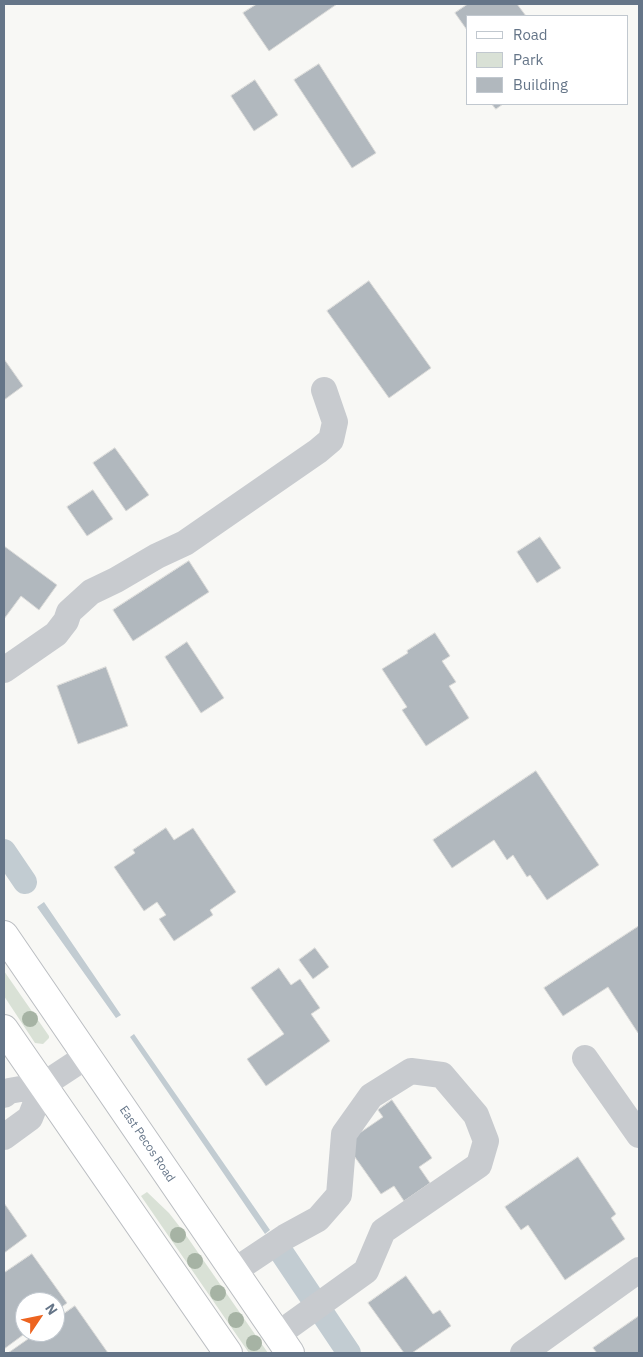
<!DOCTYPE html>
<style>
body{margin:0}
#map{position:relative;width:643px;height:1357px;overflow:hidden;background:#f8f8f5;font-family:"IBM Plex Sans",sans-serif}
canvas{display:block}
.frame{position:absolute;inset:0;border:5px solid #657588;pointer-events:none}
.legend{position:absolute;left:466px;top:15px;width:162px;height:90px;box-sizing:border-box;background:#fff;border:1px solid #c1c8cf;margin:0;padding:6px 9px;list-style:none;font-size:15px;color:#657588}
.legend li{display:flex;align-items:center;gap:10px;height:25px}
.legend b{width:25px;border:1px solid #c1c8cf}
.north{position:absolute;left:15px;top:1292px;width:50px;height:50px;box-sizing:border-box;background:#fff;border:1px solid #c1c8cf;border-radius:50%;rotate:56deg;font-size:14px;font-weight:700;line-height:20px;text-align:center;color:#657588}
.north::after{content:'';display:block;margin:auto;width:18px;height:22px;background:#ed6420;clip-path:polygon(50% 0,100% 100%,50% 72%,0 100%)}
</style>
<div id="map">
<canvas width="643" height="1357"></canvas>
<div class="frame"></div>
<ul class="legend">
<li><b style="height:6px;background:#fff"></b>Road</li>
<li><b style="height:14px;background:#d9e1d6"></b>Park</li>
<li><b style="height:14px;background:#b1b8be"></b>Building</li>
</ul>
<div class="north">N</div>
</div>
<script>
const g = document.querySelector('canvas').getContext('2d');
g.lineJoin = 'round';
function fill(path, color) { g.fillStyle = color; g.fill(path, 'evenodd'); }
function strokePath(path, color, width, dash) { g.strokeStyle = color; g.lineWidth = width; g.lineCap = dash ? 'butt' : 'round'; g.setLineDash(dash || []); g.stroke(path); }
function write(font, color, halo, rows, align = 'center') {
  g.font = font + ' "IBM Plex Sans",sans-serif'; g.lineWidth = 5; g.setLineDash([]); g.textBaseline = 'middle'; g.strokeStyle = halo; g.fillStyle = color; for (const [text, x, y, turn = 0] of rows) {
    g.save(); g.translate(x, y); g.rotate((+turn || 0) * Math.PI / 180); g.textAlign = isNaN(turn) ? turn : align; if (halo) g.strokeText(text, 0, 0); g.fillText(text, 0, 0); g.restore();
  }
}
const green = new Path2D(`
 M 4,971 L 49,1036 L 49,1038 L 43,1044 L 35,1043 L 4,996 Z
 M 147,1192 L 169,1213 L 183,1231 L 268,1353 L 249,1353 L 141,1196 Z`);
const water = new Path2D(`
 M 4,840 L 28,875 L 18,882 L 4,861 Z
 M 44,902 L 121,1015 L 116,1018 L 37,907 Z
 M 134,1034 L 270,1230 L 265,1234 L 130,1037 Z
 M 325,1313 L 352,1353 L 347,1353 L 321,1316 Z`);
const canal = new Path2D(`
 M 4,851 L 25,882
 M 282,1253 L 349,1353`);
const building = new Path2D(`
 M 257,4 L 337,4 L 269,51 L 243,13 Z
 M 468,4 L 517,4 L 526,16 L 467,16 L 467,30 L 455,13 Z
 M 319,64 L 376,153 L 352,168 L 294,80 Z
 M 255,80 L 278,115 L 254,131 L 231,96 Z
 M 492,104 L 503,104 L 496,109 Z
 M 369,281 L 431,368 L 389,398 L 327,311 Z
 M 4,359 L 23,386 L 4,400 Z
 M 115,448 L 149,495 L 126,511 L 93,463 Z
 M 93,490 L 113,519 L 87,536 L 67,507 Z
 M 540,537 L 561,568 L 537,583 L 517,552 Z
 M 4,546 L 57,585 L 39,610 L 21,596 L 4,619 Z
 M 189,561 L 209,592 L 133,641 L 113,610 Z
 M 435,633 L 450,656 L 442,661 L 456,682 L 449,686 L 469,718 L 426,746 L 402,710 L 407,707 L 382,669 L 408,653 L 407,651 Z
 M 187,642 L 224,698 L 201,713 L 165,657 Z
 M 106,667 L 128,726 L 78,744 L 57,686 Z
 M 536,771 L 599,865 L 547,900 L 530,875 L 527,877 L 513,855 L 507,860 L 494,840 L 452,868 L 433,840 Z
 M 166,828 L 174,840 L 193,828 L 236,892 L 210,910 L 213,915 L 174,941 L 159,919 L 166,915 L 157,902 L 144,911 L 114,867 L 135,853 L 133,850 Z
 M 639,926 L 639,1033 L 638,1033 L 608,987 L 563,1016 L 544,988 Z
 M 315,948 L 329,967 L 313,979 L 299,960 Z
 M 279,968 L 291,985 L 300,979 L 320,1008 L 311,1014 L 330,1041 L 266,1086 L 247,1059 L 284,1034 L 251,988 Z
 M 392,1100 L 432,1158 L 419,1167 L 430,1183 L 404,1201 L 394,1186 L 381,1194 L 345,1143 L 383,1117 L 378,1110 Z
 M 578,1157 L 616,1214 L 611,1218 L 625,1239 L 565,1280 L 528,1225 L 521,1230 L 505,1207 Z
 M 4,1203 L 27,1236 L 4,1253 Z
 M 32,1254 L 67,1303 L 55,1312 L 55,1302 L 25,1302 L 25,1332 L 27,1332 L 4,1349 L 4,1273 Z
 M 406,1276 L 433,1314 L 440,1310 L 451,1326 L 412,1353 L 404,1353 L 368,1303 Z
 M 75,1306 L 108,1353 L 8,1353 L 38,1332 L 55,1332 L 55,1320 Z
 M 639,1316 L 639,1353 L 597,1353 L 593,1348 Z`);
const minor = new Path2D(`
 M 4,670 L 56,634 L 66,621 L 69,612 L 91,592 L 116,580 L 157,556 L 185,543 L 318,451 L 331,440 L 335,422 L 324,390
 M 585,1058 L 639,1135
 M 4,1095 L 9,1091 L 43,1085 L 87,1056
 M 4,1137 L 30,1118 L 43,1085
 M 234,1271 L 285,1237 L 318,1219 L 339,1195 L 344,1134 L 371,1096 L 411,1071 L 442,1075 L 476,1115 L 486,1141 L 479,1165 L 383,1231 L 366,1271 L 277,1335
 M 523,1353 L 639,1270`);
const major = new Path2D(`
 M 4,935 L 290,1353
 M 4,1029 L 228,1353`);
const trees = [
 [30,1019],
 [178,1235],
 [195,1261],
 [218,1293],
 [236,1320],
 [254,1343]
];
const streetNames = [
 ["East Pecos Road",147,1144,56]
];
fill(green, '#d9e1d6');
fill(water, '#c2ccd2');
strokePath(canal, '#c2ccd2', 24);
fill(building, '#b1b8be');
strokePath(building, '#dadad8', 1);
strokePath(major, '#bbbec2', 30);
strokePath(minor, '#c8cbcf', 26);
strokePath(major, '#fff', 28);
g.fillStyle = '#a6b3a4';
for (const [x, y] of trees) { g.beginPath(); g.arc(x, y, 8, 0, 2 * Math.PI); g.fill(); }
write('12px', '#657588', '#fff', streetNames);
</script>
